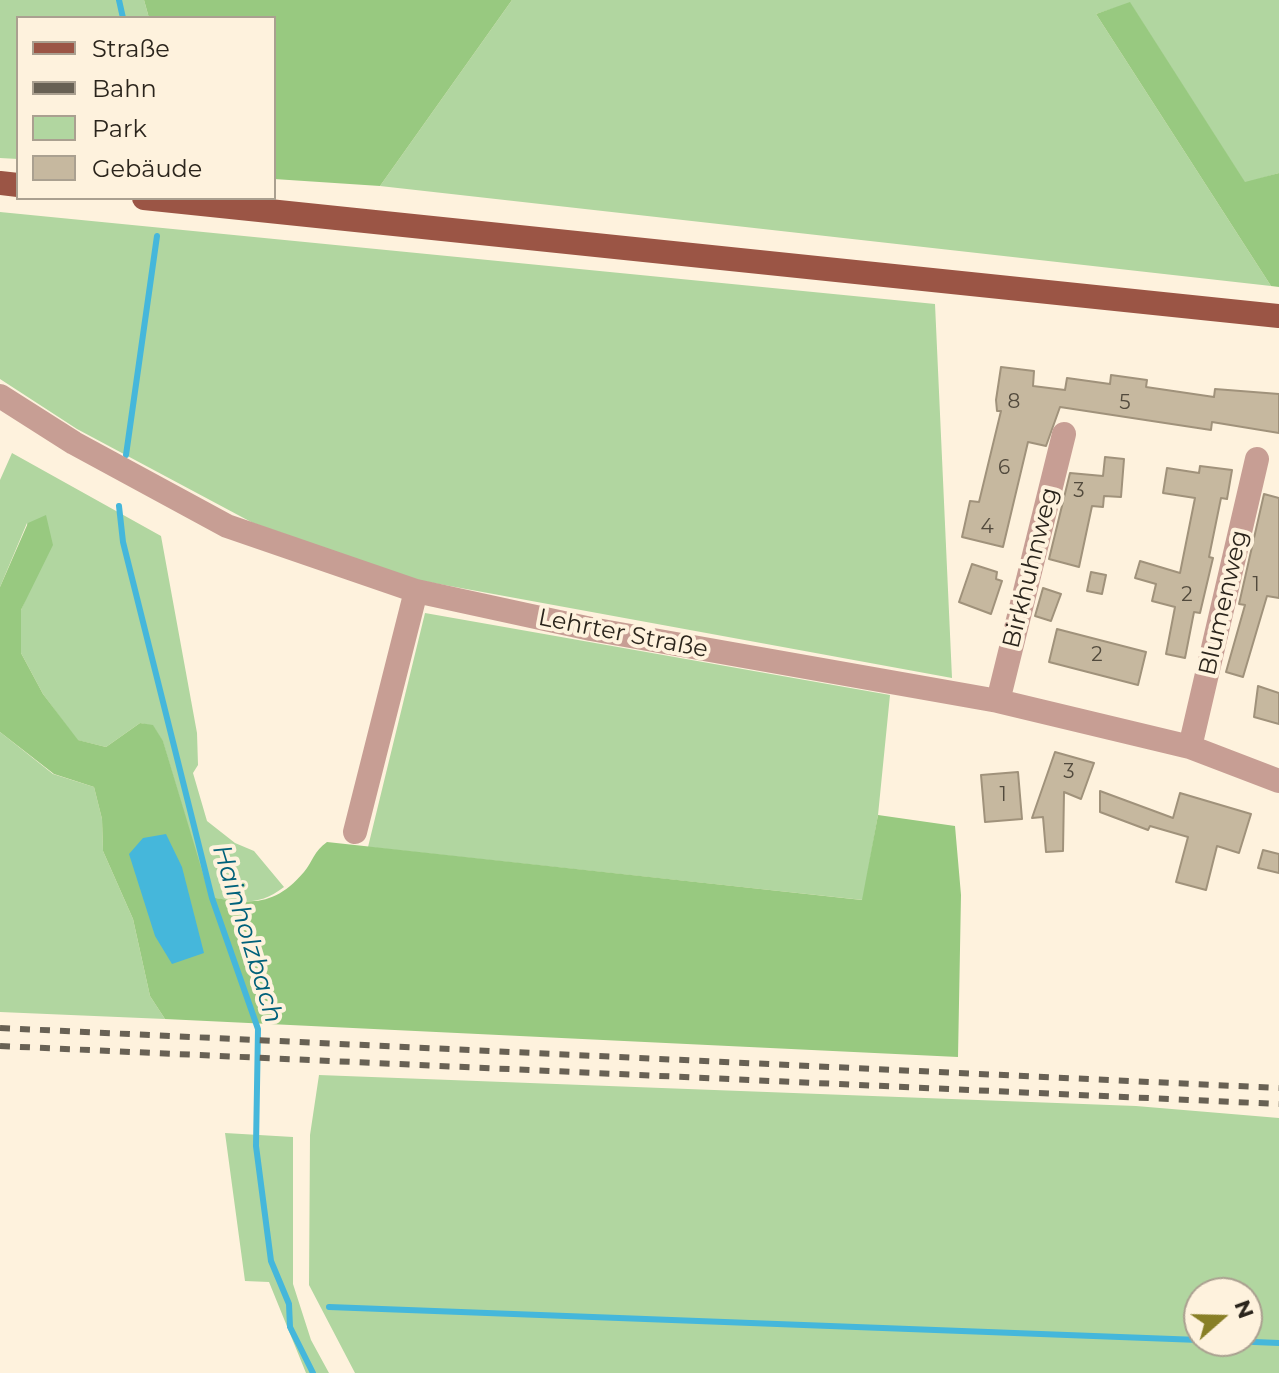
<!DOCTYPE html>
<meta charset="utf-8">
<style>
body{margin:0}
#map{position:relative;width:1279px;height:1373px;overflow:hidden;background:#fef2dd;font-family:Montserrat,sans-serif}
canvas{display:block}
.legend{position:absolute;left:16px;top:16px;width:260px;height:184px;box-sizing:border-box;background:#fef2dd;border:2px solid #aaa090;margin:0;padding:10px 14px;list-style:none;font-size:24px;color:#2b251c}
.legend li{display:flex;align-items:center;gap:16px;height:40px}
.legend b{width:40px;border:2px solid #aaa090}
.north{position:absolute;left:1183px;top:1277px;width:80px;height:80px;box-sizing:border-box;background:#fef2dd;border:2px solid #aaa090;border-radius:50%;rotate:70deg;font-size:22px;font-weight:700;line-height:32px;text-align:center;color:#2b251c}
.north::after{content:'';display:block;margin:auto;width:28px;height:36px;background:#887f26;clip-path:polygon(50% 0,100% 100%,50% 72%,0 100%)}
</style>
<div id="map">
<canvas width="1279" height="1373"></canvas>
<ul class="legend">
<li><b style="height:10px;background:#9b5545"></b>Straße</li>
<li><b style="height:10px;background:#686154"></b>Bahn</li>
<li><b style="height:22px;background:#b1d6a0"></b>Park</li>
<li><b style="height:22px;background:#c6b89f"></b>Gebäude</li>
</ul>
<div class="north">N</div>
</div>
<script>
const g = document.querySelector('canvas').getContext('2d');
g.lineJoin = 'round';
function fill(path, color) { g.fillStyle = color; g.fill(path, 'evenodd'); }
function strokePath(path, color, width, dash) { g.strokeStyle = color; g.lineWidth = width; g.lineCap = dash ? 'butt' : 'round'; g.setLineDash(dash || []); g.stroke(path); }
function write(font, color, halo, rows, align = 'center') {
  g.font = font + ' Montserrat,sans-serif'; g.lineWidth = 8; g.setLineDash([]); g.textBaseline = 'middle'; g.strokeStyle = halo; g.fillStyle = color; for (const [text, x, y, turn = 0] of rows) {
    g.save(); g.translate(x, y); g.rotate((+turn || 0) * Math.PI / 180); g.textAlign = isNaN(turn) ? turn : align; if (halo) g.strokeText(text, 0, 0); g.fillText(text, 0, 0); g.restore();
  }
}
const green = new Path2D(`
 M 0,0 L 144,0 L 149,18 L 18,18 L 18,159 L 0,158 Z
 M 512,0 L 1279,0 L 1279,173 L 1245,183 L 1130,3 L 1096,14 L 1271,286 L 380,186 Z
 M 0,212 L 935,304 L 952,678 L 417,580 L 253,523 L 77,429 L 0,379 Z
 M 12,453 L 161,536 L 197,733 L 198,765 L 193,773 L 207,821 L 235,843 L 254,851 L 284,887 C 258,907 240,902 209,897 L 163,742 L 153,726 L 140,723 L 106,747 L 77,740 L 43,694 L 21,653 L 21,610 L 35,577 L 27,523 L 0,587 L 0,480 Z
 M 425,613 L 890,695 L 878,815 L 863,900 L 368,847 Z
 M 0,732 L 53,774 L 94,787 L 102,819 L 103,851 L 133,919 L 150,996 L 165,1019 L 0,1012 Z
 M 319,1075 L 1136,1106 L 1279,1118 L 1279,1373 L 355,1373 L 309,1285 L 310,1135 ZM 1199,1293 L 1247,1293 L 1247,1341 L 1199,1341 Z
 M 225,1133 L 293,1137 L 293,1284 L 311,1340 L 329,1373 L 306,1373 L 269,1282 L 245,1281 Z`);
const forest = new Path2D(`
 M 144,0 L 512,0 L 380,186 L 274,179 L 274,18 L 149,18 Z
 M 1130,2 L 1245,182 L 1279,173 L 1279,287 L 1271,286 L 1096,14 Z
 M 46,515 L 53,545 L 21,610 L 21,653 L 43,694 L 78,740 L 106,747 L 140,723 L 153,725 L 163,741 L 210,897 C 250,904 274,907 304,872 C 313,861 314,851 327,842 L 862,900 L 878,815 L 955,826 L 961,895 L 958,1057 L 165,1019 L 150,996 L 133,919 L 103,851 L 102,819 L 94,787 L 54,774 L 0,732 L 0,587 L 28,523 Z`);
const water = new Path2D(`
 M 166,834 L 182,867 L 204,953 L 172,964 L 155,936 L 129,854 L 143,838 Z`);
const stream = new Path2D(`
 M 119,0 L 123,18
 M 126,455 L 157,236
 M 119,506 L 123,542 L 212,898 L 258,1029 L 256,1146 L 271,1261 L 289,1304 L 290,1327 L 313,1373
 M 329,1307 L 1199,1340
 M 1229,1341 L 1279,1343`);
const building = new Path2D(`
 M 1001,367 L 1034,371 L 1033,386 L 1065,390 L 1067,378 L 1110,384 L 1111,375 L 1147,380 L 1146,387 L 1214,397 L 1215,389 L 1279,394 L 1279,433 L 1212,422 L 1211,430 L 1060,407 L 1046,446 L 1028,442 L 1003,547 L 962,537 L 970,501 L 979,502 L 1001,411 L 997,411 L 996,400 Z
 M 1105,457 L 1124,459 L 1121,497 L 1104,496 L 1103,507 L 1092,506 L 1079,567 L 1049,559 L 1070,473 L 1103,476 Z
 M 1200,466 L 1232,470 L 1227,499 L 1221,498 L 1209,557 L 1213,558 L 1200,613 L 1194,612 L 1185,658 L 1166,654 L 1175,607 L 1152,601 L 1156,584 L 1135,578 L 1140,561 L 1180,573 L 1195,498 L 1163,493 L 1167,468 L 1199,473 Z
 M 1264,494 L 1279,498 L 1279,598 L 1267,596 L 1243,677 L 1226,672 L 1245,605 L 1239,604 Z
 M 972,564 L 997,572 L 996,579 L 1002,581 L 991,614 L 959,602 Z
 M 1091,572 L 1106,575 L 1102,594 L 1087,591 Z
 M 1043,588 L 1061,594 L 1051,621 L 1035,616 Z
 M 1057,629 L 1146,652 L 1138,685 L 1049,662 Z
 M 1258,686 L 1279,693 L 1279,724 L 1254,717 Z
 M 1055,752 L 1094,763 L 1081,799 L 1064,792 L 1063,851 L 1046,852 L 1043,817 L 1032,818 Z
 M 1018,772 L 1022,819 L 985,822 L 981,775 Z
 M 1100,791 L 1173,818 L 1180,793 L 1251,814 L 1239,853 L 1217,846 L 1206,890 L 1176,882 L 1188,837 L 1150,826 L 1148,830 L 1100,812 Z
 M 1263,850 L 1279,854 L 1279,873 L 1258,868 Z`);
const minor = new Path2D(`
 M 0,396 L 74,443 L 227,526 L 416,591 L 591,629 L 998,701 L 1190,747 L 1279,781
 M 998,701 L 1064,434
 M 1190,747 L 1257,459
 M 355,832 L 416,591`);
const major = new Path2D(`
 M 0,183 L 18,185
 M 144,198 L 1279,316`);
const rail = new Path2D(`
 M 0,1028 L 1279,1088
 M 0,1046 L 1279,1104`);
const numberNames = [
 ["8",1014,402],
 ["5",1125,403],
 ["6",1004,468],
 ["3",1079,491],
 ["4",987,527],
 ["1",1256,585],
 ["2",1187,595],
 ["2",1097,655],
 ["3",1069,772],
 ["1",1003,795]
];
const streetNames = [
 ["Birkhuhnweg",1031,568,-76],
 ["Blumenweg",1224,603,-77],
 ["Lehrter Straße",623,634,11]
];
const waterNames = [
 ["Hainholzbach",247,934,73]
];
fill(green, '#b1d6a0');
fill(forest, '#98c980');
fill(water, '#45b7db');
strokePath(stream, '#45b7db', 6);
fill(building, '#c6b89f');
strokePath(building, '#a0927b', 2);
strokePath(minor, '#c79e94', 24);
strokePath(major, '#9b5545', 24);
strokePath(rail, '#686154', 6, [10, 10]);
write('20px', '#524a3d', null, numberNames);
write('24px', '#2b251c', '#fef2dd', streetNames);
write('italic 26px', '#00617a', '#fef2dd', waterNames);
</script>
